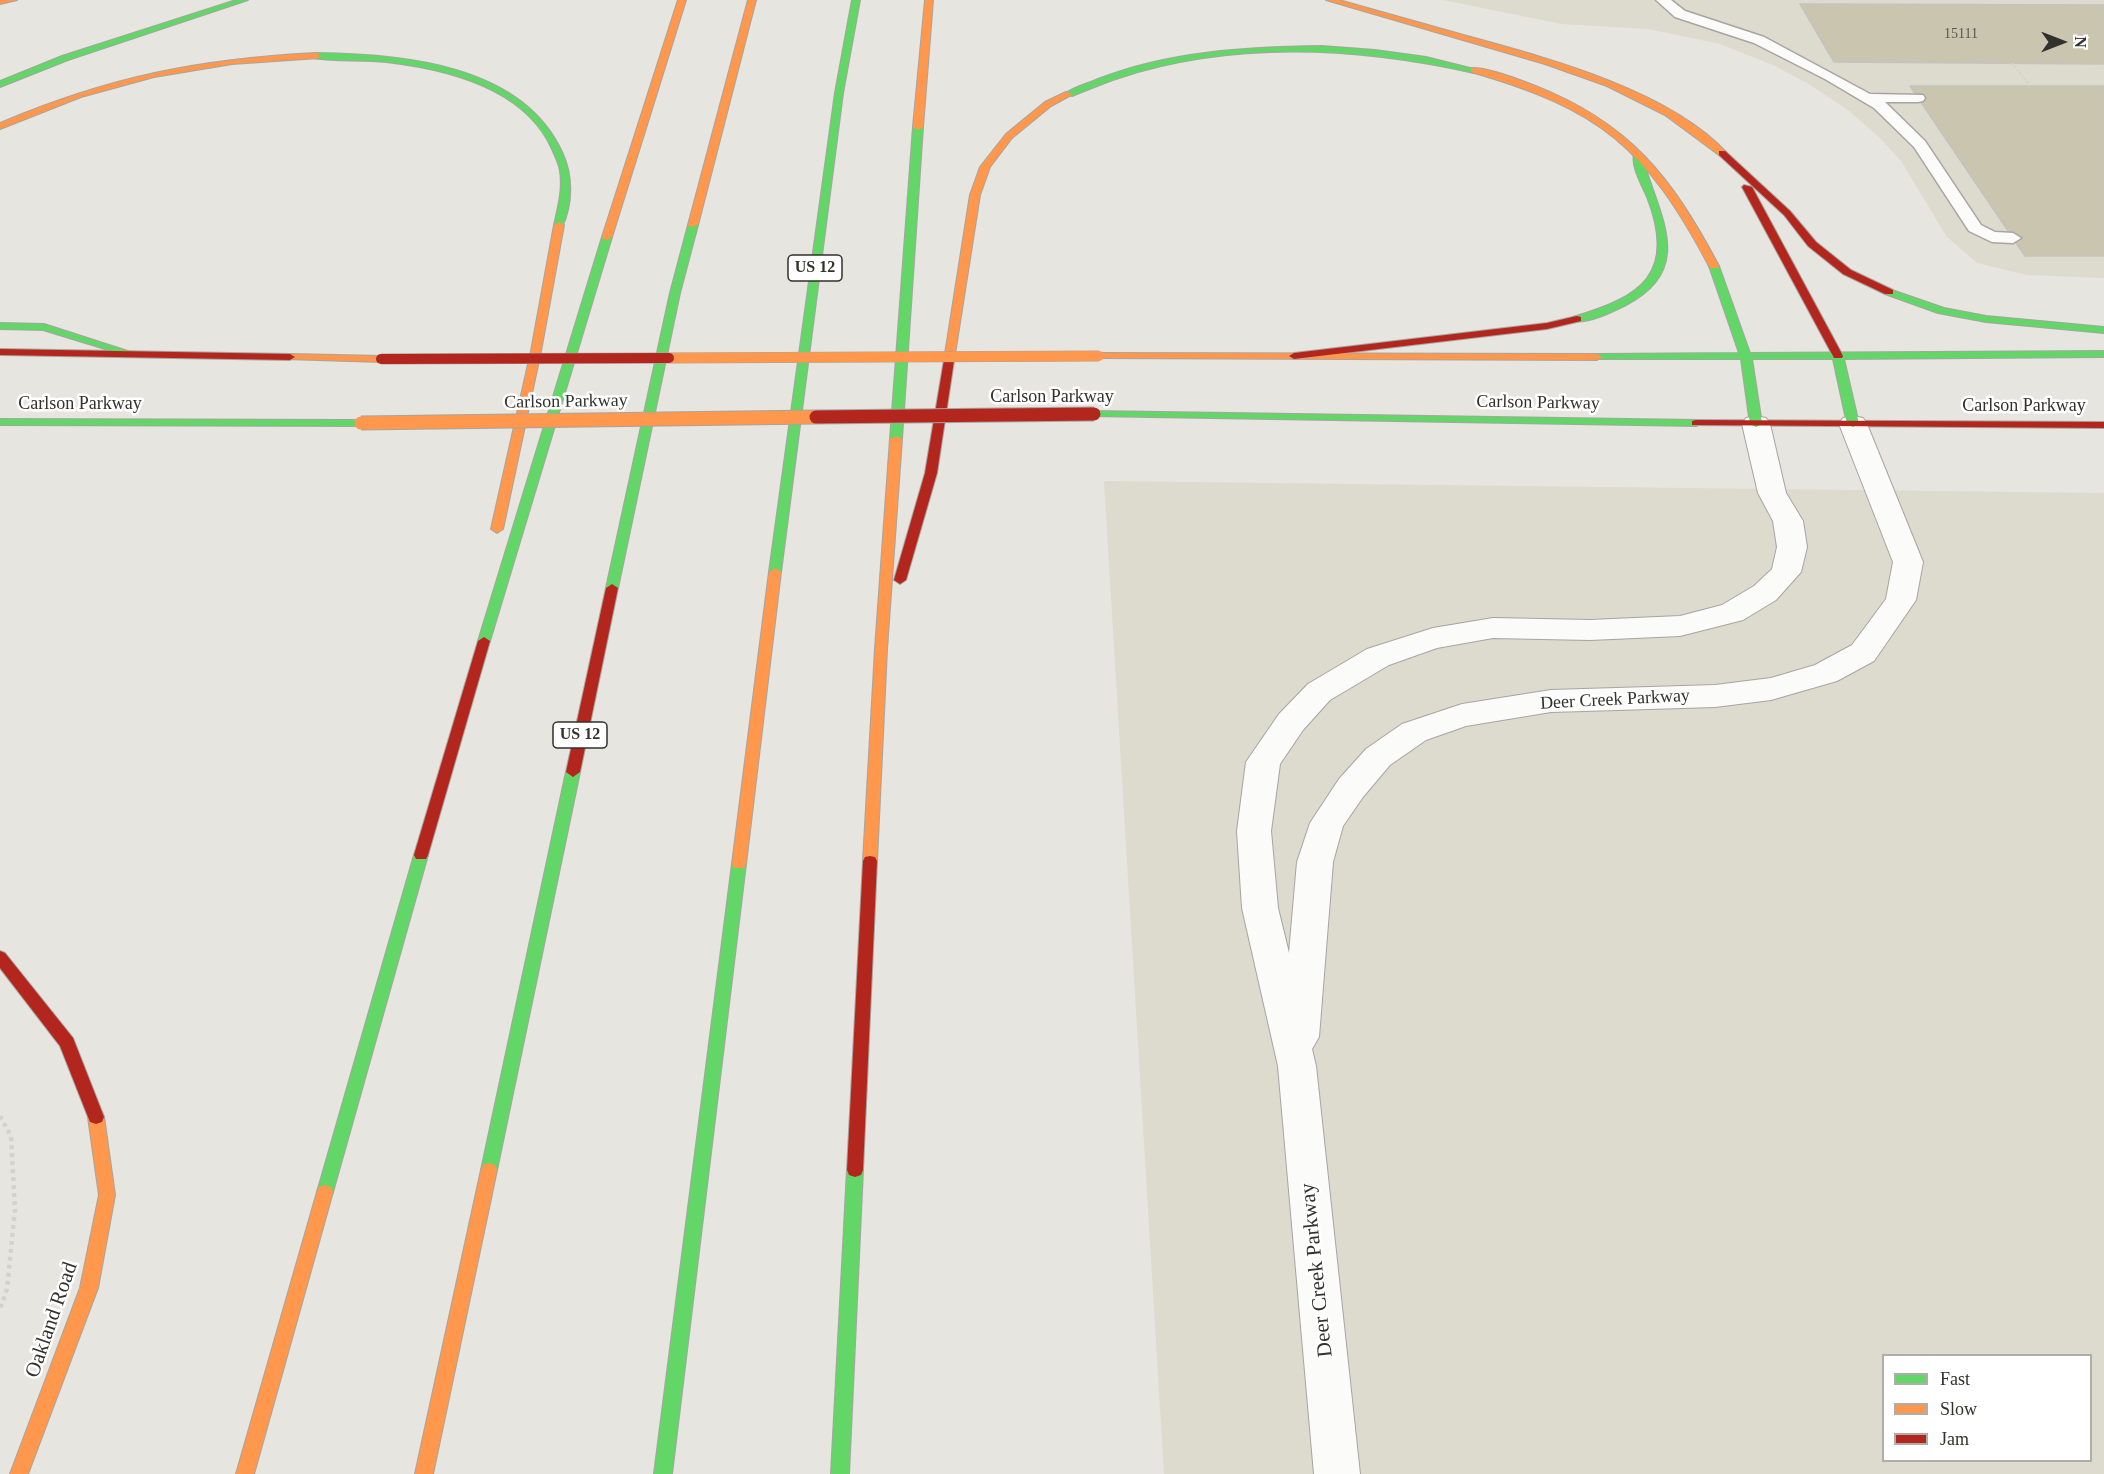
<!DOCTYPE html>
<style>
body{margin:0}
#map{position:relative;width:2104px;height:1474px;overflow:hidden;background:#e6e5df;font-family:"Times New Roman",serif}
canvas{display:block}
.legend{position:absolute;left:1882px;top:1354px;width:210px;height:108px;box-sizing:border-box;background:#fff;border:2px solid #adadab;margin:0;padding:8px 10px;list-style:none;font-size:18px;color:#32312d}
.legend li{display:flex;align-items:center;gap:12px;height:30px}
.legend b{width:30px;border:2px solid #adadab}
.north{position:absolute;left:2032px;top:12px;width:60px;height:60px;-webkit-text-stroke:4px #fff;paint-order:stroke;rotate:90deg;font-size:16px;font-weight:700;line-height:24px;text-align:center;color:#32312d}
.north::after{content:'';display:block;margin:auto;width:21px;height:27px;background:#32312d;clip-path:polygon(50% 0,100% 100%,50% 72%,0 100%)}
</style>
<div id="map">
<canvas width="2104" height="1474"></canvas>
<ul class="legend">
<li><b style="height:8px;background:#63d668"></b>Fast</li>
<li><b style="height:8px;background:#ff974d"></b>Slow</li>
<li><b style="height:8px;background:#b3261e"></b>Jam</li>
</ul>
<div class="north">N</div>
</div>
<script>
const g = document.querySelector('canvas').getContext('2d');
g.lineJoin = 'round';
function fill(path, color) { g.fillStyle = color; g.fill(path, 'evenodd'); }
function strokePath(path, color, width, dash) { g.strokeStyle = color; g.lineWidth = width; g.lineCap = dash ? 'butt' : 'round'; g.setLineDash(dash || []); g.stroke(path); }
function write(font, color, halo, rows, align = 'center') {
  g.font = font + ' "Times New Roman",serif'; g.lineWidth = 5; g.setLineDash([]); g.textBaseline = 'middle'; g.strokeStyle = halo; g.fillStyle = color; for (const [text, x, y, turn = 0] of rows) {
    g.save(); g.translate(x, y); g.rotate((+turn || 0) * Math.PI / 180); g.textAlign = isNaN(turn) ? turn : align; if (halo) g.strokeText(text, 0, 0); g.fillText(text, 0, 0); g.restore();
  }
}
const built = new Path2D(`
 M 1443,0 L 2104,0 L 2104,278 L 2027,275 L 1977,263 L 1947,237 L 1901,161 L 1880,138 L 1848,110 L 1807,83 L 1773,65 L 1720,44 L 1648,29 L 1562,24 Z
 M 1104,481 L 2104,493 L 2104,1474 L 1164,1474 ZM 1884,1356 L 2090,1356 L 2090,1460 L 1884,1460 Z`);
const building = new Path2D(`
 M 1800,4 L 2104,5 L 2104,64 L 1834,62 Z
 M 1910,86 L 2104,86 L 2104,256 L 2025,256 Z`);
const pathFar1 = new Path2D(`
 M 2012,63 L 2030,86`);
const path = new Path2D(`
 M 0,1116 L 11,1136 L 15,1210 L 7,1289 L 0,1309`);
const lane = new Path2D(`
 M 1656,0 L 1671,0 L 1685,11 L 1764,37 L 1870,94 L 1923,95 L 1925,98 L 1923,101 L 1918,102 L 1885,102 L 1925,141 L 1981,225 L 1995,232 L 2013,233 L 2021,238 L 2013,243 L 1992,242 L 1969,231 L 1914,147 L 1874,108 L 1825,79 L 1754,43 L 1675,17 Z`);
const street = new Path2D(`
 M 1756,416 L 1766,418 L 1770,424 L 1786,493 L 1803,521 L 1807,547 L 1801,572 L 1776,600 L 1743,620 L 1680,636 L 1590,640 L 1493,638 L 1437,648 L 1389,665 L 1330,700 L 1303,730 L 1280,764 L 1271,831 L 1278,908 L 1289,953 L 1297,862 L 1310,823 L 1339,779 L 1366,749 L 1402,724 L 1462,704 L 1551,690 L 1715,685 L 1771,678 L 1815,665 L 1852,645 L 1886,599 L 1893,562 L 1839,424 L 1843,418 L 1853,416 L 1863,418 L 1867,424 L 1923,562 L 1916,600 L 1874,661 L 1837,681 L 1771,700 L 1715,707 L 1551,712 L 1466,726 L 1426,740 L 1390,765 L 1363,797 L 1343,826 L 1333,862 L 1319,1037 L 1312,1049 L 1316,1066 L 1360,1474 L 1314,1474 L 1278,1066 L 1242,908 L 1237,831 L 1246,762 L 1279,714 L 1308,684 L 1367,649 L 1433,628 L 1493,618 L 1590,620 L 1680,616 L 1722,605 L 1754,586 L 1772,569 L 1777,547 L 1773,521 L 1758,493 L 1742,424 L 1746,418 Z`);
const fast = new Path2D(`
 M 236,0 L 248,0 L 68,60 L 0,87 L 0,81 L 62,56 Z
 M 852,0 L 860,0 L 843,93 L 781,572 L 775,576 L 769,572 L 835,93 Z
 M 1322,46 L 1375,50 L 1426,57 L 1478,70 L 1474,73 C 1357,47 1234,40 1119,78 C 1103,83 1088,90 1072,96 L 1065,94 C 1073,87 1087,84 1098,79 C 1169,51 1247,47 1322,46 Z
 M 316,53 C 401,54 522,64 562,152 C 573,175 573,204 562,227 L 554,225 C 558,207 563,189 560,171 C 559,163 555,156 552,149 C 525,88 447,69 386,62 C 362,59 337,62 313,58 L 313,54 Z
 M 918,124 L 923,127 L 902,439 L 896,442 L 890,439 L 913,127 Z
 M 1634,154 L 1642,156 C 1657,213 1698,268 1626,305 C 1612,312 1588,324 1573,321 L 1573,317 C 1642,297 1677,273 1647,197 C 1642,185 1631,167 1634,154 Z
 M 693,222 L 698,225 L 680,293 L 618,588 L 612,592 L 606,588 L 670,293 L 688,225 Z
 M 607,234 L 612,237 L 490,641 L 484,645 L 479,644 L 478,641 L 602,237 Z
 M 1714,263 L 1719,266 L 1750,353 L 2104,351 L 2104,357 L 1844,359 L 1859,424 L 1853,427 L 1847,424 L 1833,359 L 1752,359 L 1762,424 L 1756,427 L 1750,424 L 1741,359 L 1593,359 L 1593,355 L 1597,354 L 1739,353 L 1709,266 Z
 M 1889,289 L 1944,308 L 1986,316 L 2104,327 L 2104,333 L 1986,322 L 1938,313 L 1885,294 L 1884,292 Z
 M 0,323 L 44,324 L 137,354 L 136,356 L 128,356 L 43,330 L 0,329 Z
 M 1094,411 L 1696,420 L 1702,423 L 1696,426 L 1090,416 L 1088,414 Z
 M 0,419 L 361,420 L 367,423 L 361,426 L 0,425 Z
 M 573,767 L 580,772 L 497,1170 L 495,1175 L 489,1177 L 483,1175 L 481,1170 L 566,772 Z
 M 421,850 L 426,851 L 428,855 L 333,1192 L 331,1197 L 325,1199 L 319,1197 L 317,1192 L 414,855 L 416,851 Z
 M 739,859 L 744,860 L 746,864 L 672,1474 L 654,1474 L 732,864 L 734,860 Z
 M 855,1163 L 861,1165 L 863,1170 L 849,1474 L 831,1474 L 847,1170 L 849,1165 Z`);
const slow = new Path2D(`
 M 0,0 L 17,0 L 0,4 Z
 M 678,0 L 686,0 L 612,237 L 607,240 L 603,239 L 602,237 Z
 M 748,0 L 756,0 L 698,225 L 690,227 L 688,225 Z
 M 925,0 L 933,0 L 923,127 L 918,130 L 913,127 Z
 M 1326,0 L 1339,0 C 1382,12 1424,24 1467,36 C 1547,58 1669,90 1727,153 L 1719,155 L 1665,115 L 1607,86 L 1545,64 Z
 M 316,53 L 319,54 L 319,58 L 232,64 L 154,77 L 81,97 L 0,129 L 0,123 C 109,77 198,59 316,53 Z
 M 1471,68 C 1486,67 1518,79 1533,85 C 1630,123 1671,176 1719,266 L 1718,268 L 1710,268 L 1709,266 C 1646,147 1600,109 1471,72 Z
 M 1066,92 L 1073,94 L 1051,106 L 1012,138 L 990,167 L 980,195 L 955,354 L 954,356 L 946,356 L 945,354 L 970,195 L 980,167 L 1006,134 L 1045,102 Z
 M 559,222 L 564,225 L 541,351 L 503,529 L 497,533 L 491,529 L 531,351 L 554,225 Z
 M 1099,353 L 1597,354 L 1602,357 L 1597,360 L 1095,358 L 1094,356 Z
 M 290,354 L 381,356 L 386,359 L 381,362 L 286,359 L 286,355 Z
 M 896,436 L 902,439 L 887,649 L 877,861 L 875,865 L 865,865 L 863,861 L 875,649 L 890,439 Z
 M 775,568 L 781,572 L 746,864 L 744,868 L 734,868 L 732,864 L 769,572 Z
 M 96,1110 L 102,1112 L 104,1117 L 115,1195 L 98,1288 L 28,1474 L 10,1474 L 80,1288 L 99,1195 L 88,1117 L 90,1112 Z
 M 489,1163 L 495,1165 L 497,1170 L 433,1474 L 415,1474 L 481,1170 L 483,1165 Z
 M 325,1185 L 331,1187 L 333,1192 L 254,1474 L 236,1474 L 317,1192 L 319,1187 Z`);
const jam = new Path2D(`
 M 1719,151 L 1725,151 L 1790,211 L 1816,242 L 1851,270 L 1893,290 L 1893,294 L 1885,294 L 1843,274 L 1808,246 L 1784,215 L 1719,155 Z
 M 1744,185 L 1752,187 L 1843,356 L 1842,358 L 1834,358 L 1833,356 L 1742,187 Z
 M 1577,316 L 1581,317 L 1581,321 L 1547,329 L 1294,359 L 1289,356 L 1294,353 L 1547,323 Z
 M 0,349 L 290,354 L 295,357 L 290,360 L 0,355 Z
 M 950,351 L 955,354 L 937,473 L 906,580 L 900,584 L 894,580 L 925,473 L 945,354 Z
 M 1696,420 L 2104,422 L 2104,428 L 1692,425 L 1692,421 Z
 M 612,584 L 618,588 L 580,772 L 573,777 L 566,772 L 606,588 Z
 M 484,637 L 490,641 L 428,855 L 426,859 L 416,859 L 414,855 L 478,641 Z
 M 870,856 L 875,857 L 877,861 L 863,1170 L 861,1175 L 855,1177 L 849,1175 L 847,1170 L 863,861 L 865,857 Z
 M 0,951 L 5,953 L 73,1038 L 104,1117 L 102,1122 L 96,1124 L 90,1122 L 60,1046 L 0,968 Z`);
const slowBridgeFar1 = new Path2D(`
 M 669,358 L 1099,356`);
const slowBridge = new Path2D(`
 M 361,423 L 816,417`);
const jamBridgeFar1 = new Path2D(`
 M 381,359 L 669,358`);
const jamBridge = new Path2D(`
 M 816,417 L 1094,414`);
const farNumbernames = [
 ["15111",1961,34]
];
const shields = [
 [815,268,54],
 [580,735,54]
];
const shieldNames = [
 ["US 12",815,268],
 ["US 12",580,735]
];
const streetNames = [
 ["Carlson Parkway",1052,397],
 ["Carlson Parkway",566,402,-1],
 ["Carlson Parkway",1538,403,1],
 ["Carlson Parkway",80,404],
 ["Carlson Parkway",2024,406],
 ["Deer Creek Parkway",1615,700,-3]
];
const nearStreetnames = [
 ["Deer Creek Parkway",1317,1270,-96],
 ["Oakland Road",52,1320,-71]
];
fill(built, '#dddbce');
fill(building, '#c9c5af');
strokePath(building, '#c4c3bf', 1.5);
strokePath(lane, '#a6a5a1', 3);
strokePath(street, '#a6a5a1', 2);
strokePath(fast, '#a6a5a1', 2);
strokePath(slow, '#a6a5a1', 2);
strokePath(jam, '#a6a5a1', 2);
strokePath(pathFar1, '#d2d2d1', 2, [2, 2]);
strokePath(path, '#d2d2d1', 4.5, [4, 4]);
fill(lane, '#fbfbfa');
fill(street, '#fbfbfa');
fill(fast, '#63d668');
fill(slow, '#ff974d');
fill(jam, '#b3261e');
strokePath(slowBridgeFar1, '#a6a5a1', 11, []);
strokePath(slowBridge, '#a6a5a1', 15, []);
strokePath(jamBridgeFar1, '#a6a5a1', 11, []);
strokePath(jamBridge, '#a6a5a1', 15, []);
strokePath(slowBridgeFar1, '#ff974d', 10);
strokePath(slowBridge, '#ff974d', 13);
strokePath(jamBridgeFar1, '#b3261e', 10);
strokePath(jamBridge, '#b3261e', 13);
write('14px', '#58564e', null, farNumbernames);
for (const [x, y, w] of shields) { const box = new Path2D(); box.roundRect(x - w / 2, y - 13, w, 26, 4.5); g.fillStyle = '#fff'; g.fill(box); strokePath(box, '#32312d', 1.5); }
write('bold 16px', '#32312d', null, shieldNames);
write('18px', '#32312d', '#fff', streetNames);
write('21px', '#32312d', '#fff', nearStreetnames);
</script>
